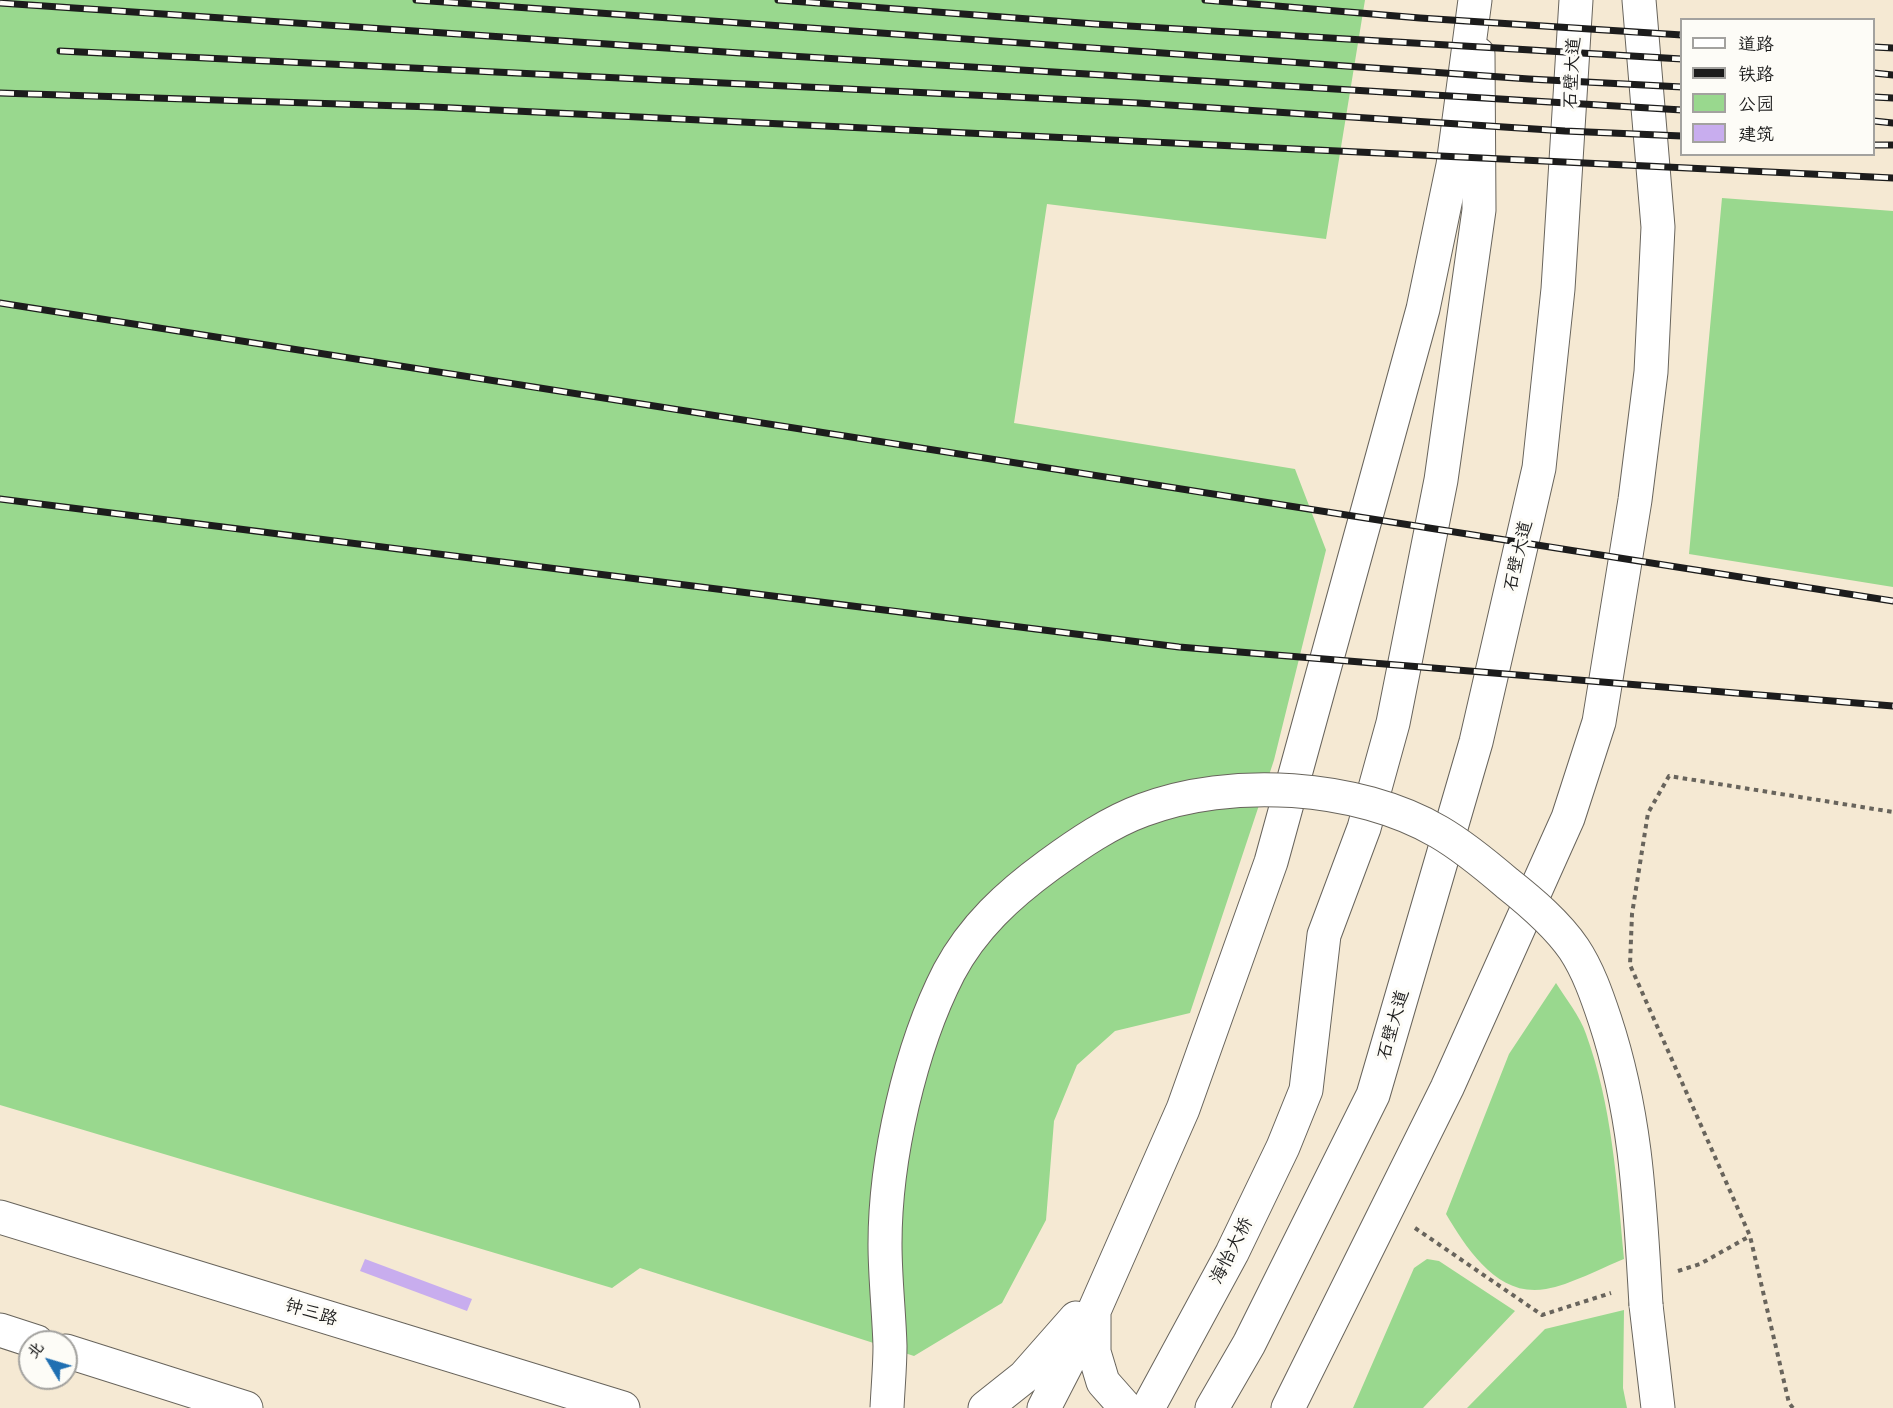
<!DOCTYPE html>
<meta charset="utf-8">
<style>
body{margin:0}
#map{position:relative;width:1893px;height:1408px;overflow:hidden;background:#f5e9d3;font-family:Pangolin,"LXGW WenKai TC",sans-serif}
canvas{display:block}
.legend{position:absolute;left:1680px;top:18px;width:195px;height:138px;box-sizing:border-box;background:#fdfcf7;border:2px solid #a3a29f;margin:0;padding:8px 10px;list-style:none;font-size:18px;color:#1c1c1c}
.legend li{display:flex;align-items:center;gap:12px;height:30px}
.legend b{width:30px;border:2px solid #a3a29f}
.north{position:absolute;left:18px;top:1330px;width:60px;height:60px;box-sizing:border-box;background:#fdfcf7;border:2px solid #a3a29f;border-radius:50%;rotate:308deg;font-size:16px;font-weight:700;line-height:24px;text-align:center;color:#1c1c1c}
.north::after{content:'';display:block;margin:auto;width:21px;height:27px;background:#1f6fb2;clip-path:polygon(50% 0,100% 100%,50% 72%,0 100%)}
</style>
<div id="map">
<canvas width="1893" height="1408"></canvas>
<ul class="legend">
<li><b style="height:8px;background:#fff"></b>道路</li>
<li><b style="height:8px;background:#1c1c1c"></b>铁路</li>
<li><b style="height:16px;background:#99d88e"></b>公园</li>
<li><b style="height:16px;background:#c8adee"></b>建筑</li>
</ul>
<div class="north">北</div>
</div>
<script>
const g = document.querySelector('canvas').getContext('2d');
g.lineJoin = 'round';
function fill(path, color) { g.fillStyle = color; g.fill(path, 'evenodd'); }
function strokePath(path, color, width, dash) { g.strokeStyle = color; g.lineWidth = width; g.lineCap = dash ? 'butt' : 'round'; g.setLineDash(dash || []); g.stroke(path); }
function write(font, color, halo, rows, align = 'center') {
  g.font = font + ' Pangolin,"LXGW WenKai TC",sans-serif'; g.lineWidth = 6; g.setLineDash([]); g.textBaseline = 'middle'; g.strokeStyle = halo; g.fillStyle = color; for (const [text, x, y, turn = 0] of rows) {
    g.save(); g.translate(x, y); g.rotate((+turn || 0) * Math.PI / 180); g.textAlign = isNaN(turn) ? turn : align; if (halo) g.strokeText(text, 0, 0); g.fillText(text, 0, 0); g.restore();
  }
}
const green = new Path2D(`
 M 0,0 L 1365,0 L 1326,239 L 1047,204 L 1014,423 L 1295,469 L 1326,550 L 1274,760 L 1190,1013 L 1115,1031 L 1077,1065 L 1054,1121 L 1046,1220 L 1002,1303 L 914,1356 L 640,1268 L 612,1288 L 0,1105 Z
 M 1722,198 L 1893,211 L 1893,587 L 1689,554 Z
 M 1556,983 C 1566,999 1580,1016 1586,1034 C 1612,1105 1617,1184 1624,1259 C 1601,1268 1570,1285 1546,1289 C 1498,1298 1467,1249 1446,1214 L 1509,1054 Z
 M 1427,1259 L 1439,1261 L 1515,1311 L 1423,1408 L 1353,1408 L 1414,1268 Z
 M 1624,1310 L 1623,1388 L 1627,1408 L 1467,1408 L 1545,1329 Z`);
const building = new Path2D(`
 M 365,1259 L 472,1299 L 467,1311 L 360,1271 Z`);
const path = new Path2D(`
 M 1415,1228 L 1542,1315 L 1611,1293
 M 1678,1271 L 1700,1264 L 1750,1236
 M 1793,1408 L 1789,1403 L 1750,1236 L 1630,965 L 1632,914 L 1648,813 L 1669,776 L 1893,812`);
const secondary = new Path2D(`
 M 1148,1408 L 1232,1253 L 1283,1147 L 1306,1090 L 1324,935 L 1364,828 L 1393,723 L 1441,480 L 1479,210 L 1478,54
 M 1212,1408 L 1249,1344 L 1373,1095 L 1476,742 L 1539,468 L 1558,289 L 1576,0`);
const primary = new Path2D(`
 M 0,1217 L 623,1408
 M 1646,1305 L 1658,1408
 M 1094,1312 L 1094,1352 L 1103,1382 L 1126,1408
 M 0,1330 L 37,1342
 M 66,1351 L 246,1408
 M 985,1408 L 1024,1377 L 1076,1318
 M 1044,1408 L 1094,1311 L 1183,1109 L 1271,862 L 1423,309 L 1453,165 L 1475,0
 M 1288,1408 L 1447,1088 L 1568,818 L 1599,722 L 1635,500 L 1651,372 L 1658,227 L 1639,0`);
const rail = new Path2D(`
 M 416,0 L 1529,79 L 1682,87
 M 778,0 L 1095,24 L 1682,59
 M 1205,0 L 1420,18 L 1682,35
 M 0,3 L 740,53 L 1682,110
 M 1874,47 L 1893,48
 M 60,51 L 1138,103 L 1565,131 L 1682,136
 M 1874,73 L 1893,75
 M 0,93 L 433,107 L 1893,178
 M 1874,97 L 1893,98
 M 1874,121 L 1893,123
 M 1874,145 L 1893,145
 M 0,303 L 1893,601
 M 0,499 L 1179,647 L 1893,706`);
const primaryBridge = new Path2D(`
 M 887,1408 C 888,1387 890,1366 890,1346 C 889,1312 885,1278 885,1244 C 885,1159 910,1048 949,972 C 973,927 1008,895 1049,865 C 1078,844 1110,822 1143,810 C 1230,777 1357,784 1439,832 C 1463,846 1486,865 1507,883 C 1531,902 1557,924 1574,949 C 1588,970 1597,996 1605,1020 C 1637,1117 1640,1205 1646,1305`);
const streetNames = [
 ["石壁大道",1573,73,-87],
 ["石壁大道",1519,556,-77],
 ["石壁大道",1394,1025,-74],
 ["海怡大桥",1232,1251,-63],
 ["钟三路",311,1313,17]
];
fill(green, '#99d88e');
fill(building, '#c8adee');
strokePath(secondary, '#68645c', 35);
strokePath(primary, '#68645c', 35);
strokePath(path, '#68645c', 4, [4.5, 4.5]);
strokePath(secondary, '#fff', 33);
strokePath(primary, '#fff', 33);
strokePath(rail, '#1c1c1c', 7);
strokePath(rail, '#fdfcf7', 4.5, [14]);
strokePath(primaryBridge, '#68645c', 35, []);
strokePath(primaryBridge, '#fff', 33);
write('18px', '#1c1c1c', '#fdfcf7', streetNames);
</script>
